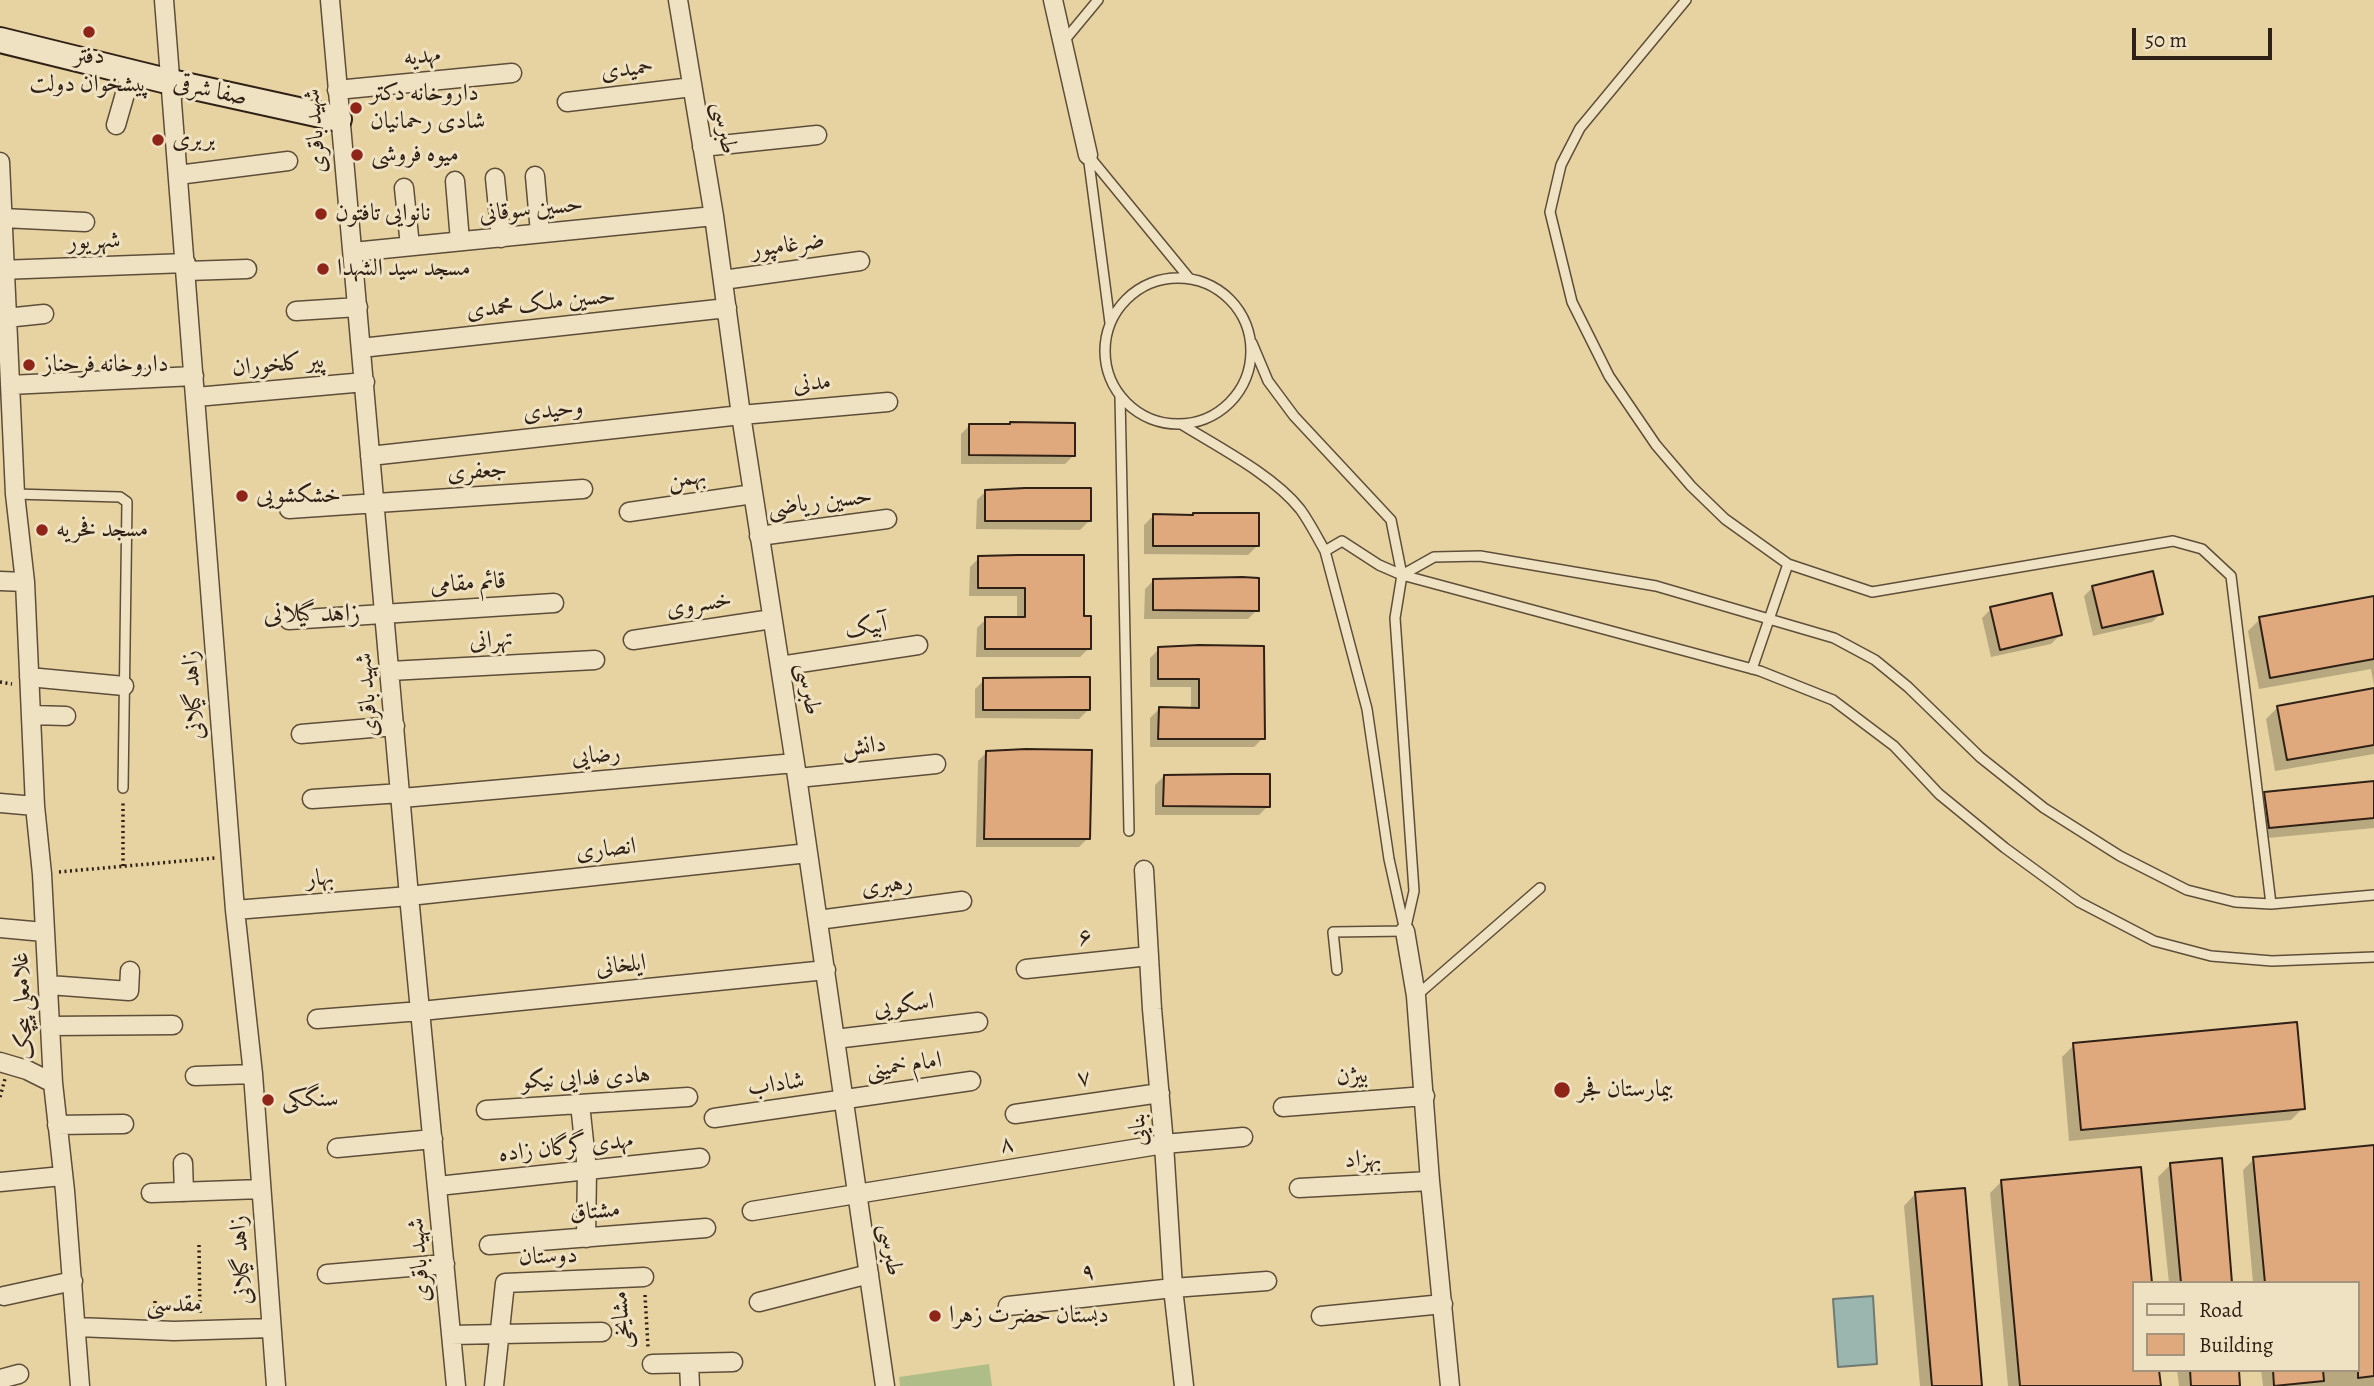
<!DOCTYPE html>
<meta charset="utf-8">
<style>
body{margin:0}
#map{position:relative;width:2374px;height:1386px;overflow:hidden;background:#e7d3a1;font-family:Alegreya,serif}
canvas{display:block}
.legend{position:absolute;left:2132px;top:1281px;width:228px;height:91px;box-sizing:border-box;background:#efe2c2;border:2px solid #a3957d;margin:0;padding:9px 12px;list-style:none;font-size:21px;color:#302116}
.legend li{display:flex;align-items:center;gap:14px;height:35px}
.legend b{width:35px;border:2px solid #a3957d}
.scale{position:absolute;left:2132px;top:28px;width:140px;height:32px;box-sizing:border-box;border:4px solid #302116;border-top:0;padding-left:9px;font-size:21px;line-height:24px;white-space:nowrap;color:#302116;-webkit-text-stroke:5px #efe2c2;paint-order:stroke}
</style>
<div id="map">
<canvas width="2374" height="1386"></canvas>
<ul class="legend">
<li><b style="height:9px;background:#efe2c2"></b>Road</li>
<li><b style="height:19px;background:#e0a87d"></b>Building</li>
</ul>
<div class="scale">50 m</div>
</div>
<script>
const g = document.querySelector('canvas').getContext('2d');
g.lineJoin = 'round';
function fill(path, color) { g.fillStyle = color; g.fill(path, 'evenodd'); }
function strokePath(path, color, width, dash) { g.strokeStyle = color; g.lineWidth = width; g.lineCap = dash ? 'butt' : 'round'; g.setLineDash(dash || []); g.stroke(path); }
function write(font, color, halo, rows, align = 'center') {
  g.font = font + ' Alegreya,Amiri,serif'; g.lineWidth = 6; g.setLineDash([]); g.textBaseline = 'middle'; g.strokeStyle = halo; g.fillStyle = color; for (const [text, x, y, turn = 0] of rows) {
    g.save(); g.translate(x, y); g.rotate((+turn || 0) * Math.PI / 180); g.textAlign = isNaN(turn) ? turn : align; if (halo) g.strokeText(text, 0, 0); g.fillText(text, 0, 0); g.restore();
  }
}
const green = new Path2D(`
 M 989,1364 L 992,1386 L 900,1386 L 899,1377 Z`);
const water = new Path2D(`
 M 1873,1296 L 1877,1364 L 1838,1367 L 1833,1299 Z`);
const shadow = new Path2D(`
 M 970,425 L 1074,455 L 1065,464 L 961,464 L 961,434 Z
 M 986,491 L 1089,521 L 1080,530 L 976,529 L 977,500 Z
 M 1153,516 L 1257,546 L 1248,555 L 1144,554 L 1144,525 Z
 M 979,558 L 1082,618 L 1089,648 L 1080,657 L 976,657 L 977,628 L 986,619 L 1017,619 L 1017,596 L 969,596 L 970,567 Z
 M 1154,580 L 1257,610 L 1248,619 L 1144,619 L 1145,589 Z
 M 2093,587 L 2161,613 L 2152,622 L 2093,636 L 2084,596 Z
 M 2374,597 L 2374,686 L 2371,669 L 2259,689 L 2248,631 L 2260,619 Z
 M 1991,609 L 2060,635 L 2051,644 L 1991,657 L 1982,618 Z
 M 1263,647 L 1263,738 L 1254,747 L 1150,747 L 1150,718 L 1159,709 L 1191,709 L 1191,687 L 1150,687 L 1150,658 L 1159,649 Z
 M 984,680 L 1088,710 L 1079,719 L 975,718 L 975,689 Z
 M 2374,690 L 2374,754 L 2275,771 L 2266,719 L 2278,707 Z
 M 987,752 L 1088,838 L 1079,847 L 976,847 L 978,761 Z
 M 1164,776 L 1268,806 L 1259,815 L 1155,815 L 1155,785 Z
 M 2374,783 L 2374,828 L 2257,839 L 2253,806 L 2265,793 Z
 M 2074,1045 L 2303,1108 L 2291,1120 L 2069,1141 L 2062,1057 Z
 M 2374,1147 L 2374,1386 L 2263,1386 L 2261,1370 L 2358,1370 L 2358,1283 L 2253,1283 L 2243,1170 L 2254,1159 Z
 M 2170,1165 L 2230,1283 L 2169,1283 L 2158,1177 Z
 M 2002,1181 L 2134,1283 L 2134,1370 L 2159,1386 L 2008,1386 L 1990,1193 Z
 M 1915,1194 L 1980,1386 L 1920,1386 L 1904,1206 Z
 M 2177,1370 L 2237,1370 L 2239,1386 L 2179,1386 Z`);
const building = new Path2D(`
 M 1010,422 L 1075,423 L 1075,456 L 969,455 L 969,424 L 1010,424 Z
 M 1025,488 L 1091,488 L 1091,521 L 985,521 L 985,490 Z
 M 1193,513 L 1259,513 L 1259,546 L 1153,546 L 1153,514 L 1193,515 Z
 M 1018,555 L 1084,555 L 1084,616 L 1091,616 L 1091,649 L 985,649 L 985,617 L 1025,617 L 1025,588 L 978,588 L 978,556 Z
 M 2153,571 L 2163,614 L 2102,628 L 2092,586 Z
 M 1242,577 L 1259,578 L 1259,611 L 1153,610 L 1153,579 Z
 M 2052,593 L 2062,635 L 2000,650 L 1990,607 Z
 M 2374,596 L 2374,659 L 2270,678 L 2259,617 Z
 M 1199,645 L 1264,646 L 1265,739 L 1158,739 L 1159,707 L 1199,708 L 1199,679 L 1158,679 L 1158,647 Z
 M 1073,677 L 1090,677 L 1090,710 L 983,710 L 983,678 Z
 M 2374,688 L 2374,745 L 2287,760 L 2277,706 Z
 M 1026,749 L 1092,750 L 1090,839 L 984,839 L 986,751 Z
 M 1233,774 L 1270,774 L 1270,807 L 1163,806 L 1164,775 Z
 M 2374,781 L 2374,818 L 2269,828 L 2264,792 Z
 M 2297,1022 L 2305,1109 L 2081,1130 L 2073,1043 Z
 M 2374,1145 L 2374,1376 L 2358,1378 L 2358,1283 L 2265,1283 L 2253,1157 Z
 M 2222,1158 L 2232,1283 L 2181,1283 L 2170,1163 Z
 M 2141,1167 L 2152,1283 L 2134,1283 L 2134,1370 L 2159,1370 L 2161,1386 L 2020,1386 L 2001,1180 Z
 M 1965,1188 L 1982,1386 L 1932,1386 L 1915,1192 Z
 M 2190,1370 L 2239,1370 L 2240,1386 L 2191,1386 Z
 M 2273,1370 L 2323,1370 L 2324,1381 L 2274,1386 Z`);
const path = new Path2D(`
 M 0,682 L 12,684
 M 123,866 L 123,802
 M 59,872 L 215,858
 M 0,1097 L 5,1079
 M 199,1245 L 200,1314
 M 645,1295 L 648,1347
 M 155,1314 L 155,1301`);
const lane = new Path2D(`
 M 1686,0 L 1580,128 L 1561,165 L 1550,212 L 1572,302 L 1609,376 L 1656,445 L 1691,486 L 1725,519 L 1788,564 L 1872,592 L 2173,541 L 2202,549 L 2231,576 L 2271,904
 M 1064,41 L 1098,0
 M1105 351a73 73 0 1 1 146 0a73 73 0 1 1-146 0Z
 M 1110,323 L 1088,155 L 1189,278
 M 1252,343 L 1268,381 L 1294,416 L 1391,520 L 1402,575 L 1434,557 L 1480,556 L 1656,586 L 1834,638 L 1875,660 L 1908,687 L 1980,757 L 2044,808 L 2120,856 L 2187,890 L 2235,902 L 2271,904 L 2374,895
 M 1120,396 L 1129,831
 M 1181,424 C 1218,447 1273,475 1300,509 C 1309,521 1317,537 1325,551 L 1342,541 L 1379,565 L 1402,575 L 1760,671 L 1833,700 L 1894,746 L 1939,794 L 2005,848 L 2079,902 L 2154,941 L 2211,956 L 2272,961 L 2374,957
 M 15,494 L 120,497 L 127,502 L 123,788
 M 1325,551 L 1367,709 L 1389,859 L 1405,931 L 1414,891 L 1395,618 L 1402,575
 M 1752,669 L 1788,564
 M 1337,970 L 1333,932 L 1405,931
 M 1416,996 L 1540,888`);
const street = new Path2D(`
 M 164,0 L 235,910 L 253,1074 L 276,1386
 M 330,0 L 409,896 L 456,1386
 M 678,0 L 714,216 L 741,415 L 795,763 L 885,1386
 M 1053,0 L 1088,155
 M 337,90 L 512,73
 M 567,102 L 692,87
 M 116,125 L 131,73
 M 702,147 L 817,135
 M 0,162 L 15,494 L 25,582 L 35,806 L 42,874 L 53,1083 L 65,1191 L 80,1386
 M 178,175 L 288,161
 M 535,176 L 540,233
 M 495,178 L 501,238
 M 455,181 L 460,241
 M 404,188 L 410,246
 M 3,218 L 85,222
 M 353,252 L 714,216
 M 0,270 L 186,263
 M 187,271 L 247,269
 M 723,280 L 860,261
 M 296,311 L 358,307
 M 6,318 L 44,314
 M 361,348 L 727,308
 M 10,385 L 194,376
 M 196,397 L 365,382
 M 370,456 L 741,415 L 888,402
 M 289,509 L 583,489
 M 629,512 L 753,494
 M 759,536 L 887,519
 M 0,581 L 25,582
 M 289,620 L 554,603
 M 633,640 L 772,619
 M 780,666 L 918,645
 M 390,671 L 595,660
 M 29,677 L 124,686
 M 32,715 L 66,716
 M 301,734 L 395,726
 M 798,778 L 936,764
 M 402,798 L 795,763
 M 312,799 L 401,793
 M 0,803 L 35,806
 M 1144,870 L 1152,1009 L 1164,1144 L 1173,1288 L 1184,1386
 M 235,910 L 409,896 L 808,853
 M 818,920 L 962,901
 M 0,928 L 44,932
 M 1405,931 L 1416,996 L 1430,1181 L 1450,1386
 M 1026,969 L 1149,956
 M 49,985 L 129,991 L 130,971
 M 317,1019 L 421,1011 L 826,970
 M 51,1026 L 173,1025
 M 835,1039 L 978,1022
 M 0,1062 L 27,1070 L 53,1083
 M 195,1076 L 253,1074
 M 580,1104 L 587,1170 L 586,1238
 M 1283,1107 L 1425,1096
 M 486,1110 L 688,1097
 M 1015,1114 L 1160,1093
 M 714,1118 L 971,1081
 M 57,1125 L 124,1124
 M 337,1148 L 433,1139
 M 183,1163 L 184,1192
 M 0,1182 L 62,1176
 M 438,1186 L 700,1158
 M 1299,1188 L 1430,1181
 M 151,1193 L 261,1189
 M 752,1211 L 1164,1144 L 1243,1137
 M 489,1245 L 706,1228
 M 327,1274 L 445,1264
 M 4,1296 L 73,1281
 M 759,1302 L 869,1274
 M 1008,1306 L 1173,1288 L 1267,1281
 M 1321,1316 L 1443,1304
 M 77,1327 L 174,1331 L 271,1328
 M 451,1335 L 602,1332
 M 652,1364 L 733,1362
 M 689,1364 L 690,1386
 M 0,1379 L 19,1374
 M 494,1386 L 505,1283 L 644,1277`);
const secondary = new Path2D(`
 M 0,40 L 171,82 L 339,119`);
const markers = [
 [89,32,7,"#8f2418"],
 [356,108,7,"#8f2418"],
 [158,140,7,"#8f2418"],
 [357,155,7,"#8f2418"],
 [321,214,7,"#8f2418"],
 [323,269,7,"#8f2418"],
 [29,365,7,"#8f2418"],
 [242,496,7,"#8f2418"],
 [42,530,7,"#8f2418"],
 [1562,1090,9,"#8f2418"],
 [268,1100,7,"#8f2418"],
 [935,1316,7,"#8f2418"]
];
const poiNames = [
 ["دفتر",89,57,"center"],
 ["پیشخوان دولت",89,85,"center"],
 ["داروخانه دکتر",370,94],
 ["شادی رحمانیان",370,122],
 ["بربری",172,140],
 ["میوه فروشی",371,155],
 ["نانوایی تافتون",335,214],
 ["مسجد سید الشهدا",337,269],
 ["داروخانه فرحناز",43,365],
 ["خشکشویی",256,496],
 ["مسجد فخریه",56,530],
 ["بیمارستان فجر",1578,1090],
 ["سنگکی",282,1100],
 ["دبستان حضرت زهرا",949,1316]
];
const streetNames = [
 ["مهدیه",422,57,-6],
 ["حمیدی",627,70,-7],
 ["صفا شرقی",210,91,12],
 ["طبرسی",724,128,81],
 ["شهید باقری",316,131,-95],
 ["حسین سوقانی",531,210,-6],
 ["شهریور",94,242,-2],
 ["ضرغامپور",788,246,-8],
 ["حسین ملک محمدی",541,304,-6],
 ["پیر کلخوران",278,365,-5],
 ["مدنی",812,384,-5],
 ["وحیدی",553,411,-6],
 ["جعفری",477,472,-4],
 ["بهمن",687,479,-8],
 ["حسین ریاضی",820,503,-7],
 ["قائم مقامی",468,584,-4],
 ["خسروی",699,605,-9],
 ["آبیک",866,628,-9],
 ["تهرانی",491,641,-3],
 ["طبرسی",808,689,81],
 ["زاهد گیلانی",194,695,-94],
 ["شهید باقری",368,695,-95],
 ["دانش",864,747,-6],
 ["رضایی",596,756,-5],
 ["انصاری",606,850,-6],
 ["بهار",320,879,-5],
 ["رهبری",887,886,-7],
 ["۶",1085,938,-6],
 ["ایلخانی",621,966,-6],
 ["غلامعلی پیچک",24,1006,-93],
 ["اسکویی",904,1006,-7],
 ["امام خمینی",904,1066,-8],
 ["بیژن",1352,1077,-5],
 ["هادی فدایی نیکو",586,1079,-3],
 ["۷",1084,1079,-8],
 ["شاداب",776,1085,-8],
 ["بنایی",1139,1130,-94],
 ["۸",1007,1145,-9],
 ["مهدی گرگان زاده",566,1148,-6],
 ["بهزاد",1363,1160,-3],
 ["مشتاق",595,1212,-5],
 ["طبرسی",890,1250,82],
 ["دوستان",548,1257,-2],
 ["زاهد گیلانی",242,1260,-94],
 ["شهید باقری",420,1260,-95],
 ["۹",1088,1273,-6],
 ["مقدسی",174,1305],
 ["مشایخی",622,1320,-93]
];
const neighbourhoodNames = [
 ["زاهد گیلانی",312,615]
];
fill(green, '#afbe89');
fill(water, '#9ab6af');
strokePath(water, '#707a72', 2);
fill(shadow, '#0003');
fill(building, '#e0a87d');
strokePath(building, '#302116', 2);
strokePath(lane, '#5e4e39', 12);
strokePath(street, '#5e4e39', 21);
strokePath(secondary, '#302116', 28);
strokePath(path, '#302116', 3.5, [2, 3.5]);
strokePath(lane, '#efe2c2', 9);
strokePath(street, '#efe2c2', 18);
strokePath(secondary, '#efe2c2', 24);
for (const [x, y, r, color] of markers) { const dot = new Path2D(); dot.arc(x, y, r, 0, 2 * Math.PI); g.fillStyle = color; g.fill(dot); strokePath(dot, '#efe2c2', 2.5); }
write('24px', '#302116', '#efe2c2', poiNames, 'left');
write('24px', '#302116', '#efe2c2', streetNames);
write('26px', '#302116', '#efe2c2', neighbourhoodNames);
</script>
